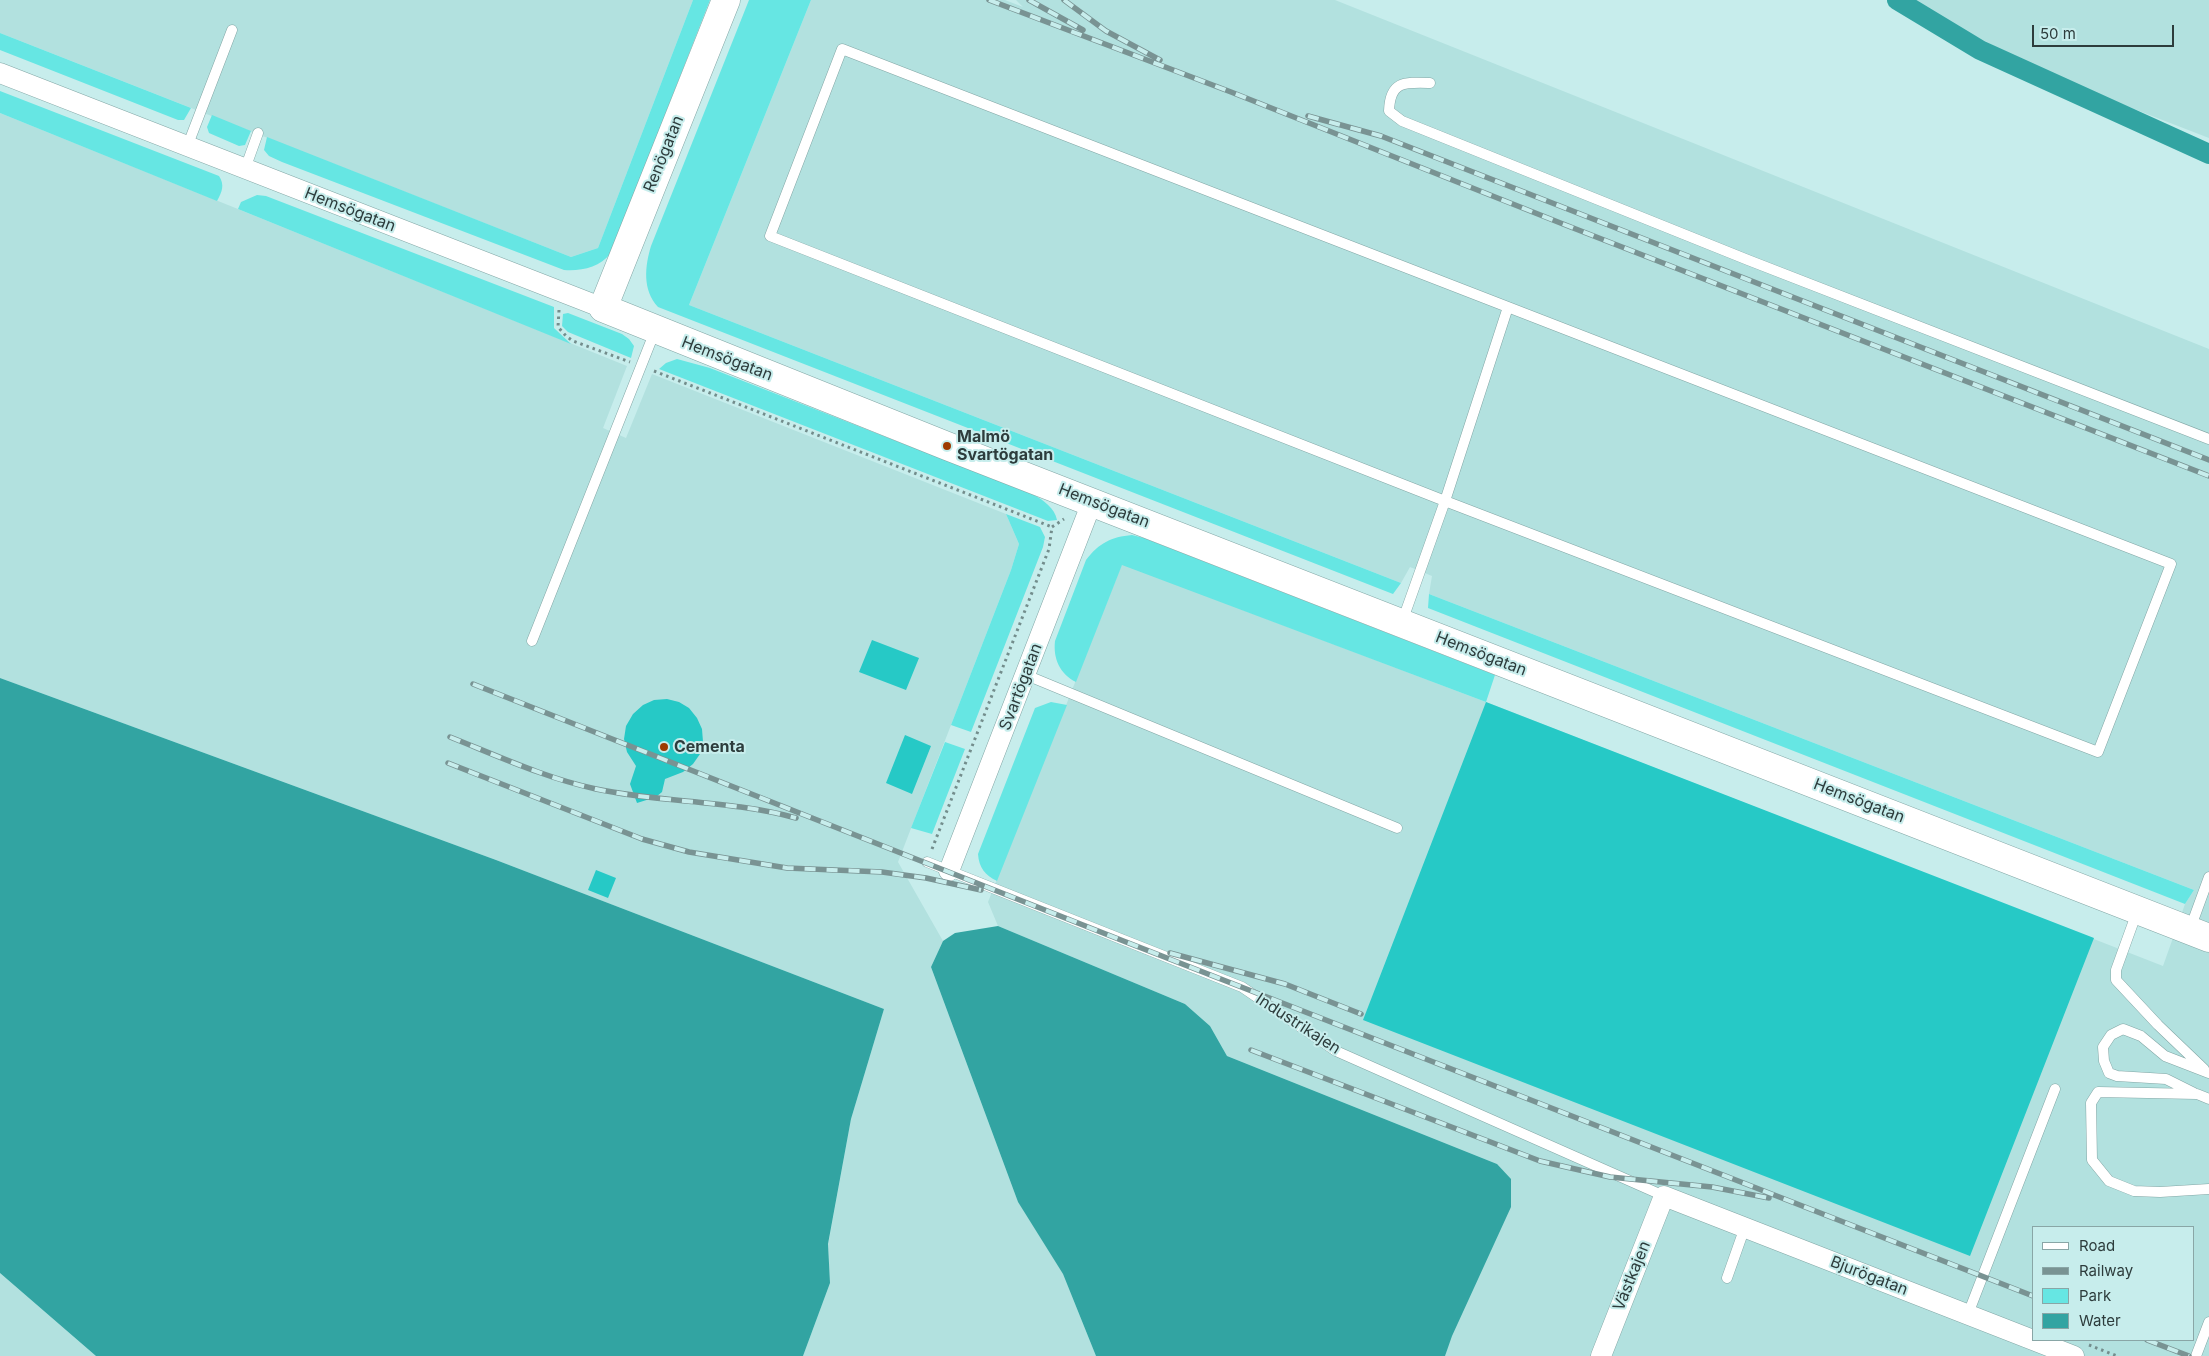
<!DOCTYPE html>
<meta charset="utf-8">
<style>
body{margin:0}
#map{position:relative;width:2209px;height:1356px;overflow:hidden;background:#c7edec;font-family:Inter,sans-serif}
canvas{display:block}
.legend{position:absolute;left:2032px;top:1226px;width:162px;height:115px;box-sizing:border-box;background:#c7edec;border:1px solid #89a6a6;margin:0;padding:6px 9px;list-style:none;font-size:15px;color:#2d3c3c}
.legend li{display:flex;align-items:center;gap:10px;height:25px}
.legend b{width:25px;border:1px solid #89a6a6}
.scale{position:absolute;left:2032px;top:25px;width:142px;height:22px;box-sizing:border-box;border:2px solid #2d3c3c;border-top:0;padding-left:6px;font-size:15px;line-height:18px;white-space:nowrap;color:#2d3c3c;-webkit-text-stroke:4px #c7edec;paint-order:stroke}
</style>
<div id="map">
<canvas width="2209" height="1356"></canvas>
<ul class="legend">
<li><b style="height:6px;background:#fff"></b>Road</li>
<li><b style="height:6px;background:#799393"></b>Railway</li>
<li><b style="height:14px;background:#66e6e3"></b>Park</li>
<li><b style="height:14px;background:#32a4a2"></b>Water</li>
</ul>
<div class="scale">50 m</div>
</div>
<script>
const g = document.querySelector('canvas').getContext('2d');
g.lineJoin = 'round';
function fill(path, color) { g.fillStyle = color; g.fill(path, 'evenodd'); }
function strokePath(path, color, width, dash) { g.strokeStyle = color; g.lineWidth = width; g.lineCap = dash ? 'butt' : 'round'; g.setLineDash(dash || []); g.stroke(path); }
function write(font, color, halo, rows, align = 'center') {
  g.font = font + ' Inter,sans-serif'; g.lineWidth = 4; g.setLineDash([]); g.textBaseline = 'middle'; g.strokeStyle = halo; g.fillStyle = color; for (const [text, x, y, turn = 0] of rows) {
    g.save(); g.translate(x, y); g.rotate((+turn || 0) * Math.PI / 180); g.textAlign = isNaN(turn) ? turn : align; if (halo) g.strokeText(text, 0, 0); g.fillText(text, 0, 0); g.restore();
  }
}
const built = new Path2D(`
 M 0,0 L 693,0 L 598,248 L 571,257 L 0,33 Z
 M 811,0 L 1005,0 L 1023,7 L 1016,0 L 1335,0 L 2209,349 L 2209,1356 L 1445,1356 L 1497,1164 L 1227,1056 L 1210,1026 L 1185,1004 L 998,926 L 988,902 L 1122,564 L 1486,702 L 2163,966 L 2185,904 L 2194,890 L 1429,594 L 1432,576 L 1410,567 L 1401,583 L 689,305 ZM 2033,1227 L 2193,1227 L 2193,1340 L 2033,1340 Z
 M 1908,0 L 2209,0 L 2209,138 L 2054,78 Z
 M 0,113 L 627,366 L 603,428 L 626,438 L 652,374 L 1006,514 L 1019,544 L 1011,570 L 898,862 L 943,941 L 931,967 L 1018,1202 L 1063,1274 L 1096,1356 L 803,1356 L 830,1283 L 828,1245 L 851,1119 L 884,1009 L 496,860 L 0,678 Z
 M 0,1273 L 96,1356 L 0,1356 Z`);
const green = new Path2D(`
 M 693,0 L 710,0 L 611,253 C 599,268 582,271 564,270 L 282,162 L 269,156 L 264,150 L 267,137 L 571,257 L 598,248 Z
 M 749,0 L 811,0 L 689,305 L 1401,583 L 1393,594 L 658,307 C 642,290 645,266 651,246 Z
 M 0,33 L 191,108 L 184,120 L 178,120 L 0,50 Z
 M 0,91 L 219,176 C 225,185 222,192 217,201 L 0,113 Z
 M 212,115 L 251,131 L 245,145 L 239,146 L 209,133 L 207,127 Z
 M 257,195 L 266,196 L 554,307 L 554,328 L 571,344 L 238,209 L 241,202 Z
 M 568,313 L 622,334 L 629,339 L 634,346 L 631,358 L 568,332 L 562,326 L 563,314 Z
 M 677,359 L 710,368 L 1034,495 C 1043,500 1055,508 1057,520 L 1048,521 L 659,369 L 666,363 Z
 M 1006,514 L 1040,527 L 1045,537 L 1043,547 L 971,732 L 951,725 L 1011,570 L 1019,544 Z
 M 1132,535 L 1144,538 L 1495,675 L 1486,702 L 1122,565 L 1076,682 C 1060,674 1053,659 1055,641 L 1086,560 C 1099,543 1111,537 1132,535 Z
 M 1429,594 L 2194,890 L 2185,904 L 1428,608 Z
 M 1051,702 L 1067,705 L 997,881 C 985,875 979,868 978,854 L 1035,708 Z
 M 945,742 L 965,749 L 932,834 L 911,828 Z`);
const water = new Path2D(`
 M 0,678 L 496,860 L 884,1009 L 851,1119 L 828,1244 L 830,1283 L 803,1356 L 96,1356 L 0,1273 Z
 M 998,926 L 1185,1004 L 1210,1026 L 1227,1056 L 1497,1164 L 1511,1179 L 1511,1207 L 1452,1336 L 1445,1356 L 1096,1356 L 1063,1274 L 1018,1202 L 931,967 L 943,941 L 955,933 Z`);
const canal = new Path2D(`
 M 1897,0 L 1980,50 L 2209,154`);
const building = new Path2D(`
 M 872,640 L 919,658 L 906,690 L 859,672 Z
 M 667,699 L 679,702 L 689,708 L 697,718 L 702,729 L 703,742 L 700,754 L 693,764 L 683,772 L 665,779 L 662,792 L 656,797 L 637,803 L 630,784 L 636,766 L 627,752 L 624,739 L 626,726 L 633,714 L 643,705 L 654,700 Z
 M 1486,702 L 2094,938 L 1970,1256 L 1363,1020 Z
 M 905,735 L 931,746 L 912,794 L 886,783 Z
 M 596,870 L 616,878 L 608,898 L 588,890 Z`);
const path = new Path2D(`
 M 559,310 L 558,327 L 566,336 L 573,341 L 630,362
 M 654,371 L 1052,527
 M 1052,527 L 1064,519
 M 932,849 L 1049,549 L 1052,527
 M 2089,1345 L 2117,1356`);
const lane = new Path2D(`
 M 842,49 L 2171,564 L 2098,752 L 1445,501 L 770,236 Z
 M 1430,83 C 1404,82 1390,81 1389,111 L 1402,121 L 1748,260 L 2209,439
 M 187,147 L 232,30
 M 245,169 L 258,133
 M 1402,622 L 1445,501 L 1508,307
 M 532,641 L 655,331
 M 1026,675 L 1397,828
 M 927,862 L 1242,987 L 1336,1051 L 1664,1196
 M 2137,912 L 2116,970 L 2116,980 L 2158,1025 L 2204,1069
 M 2190,929 L 2209,877
 M 2194,1093 L 2166,1079 L 2117,1076 L 2109,1073 L 2104,1061 L 2103,1047 L 2111,1035 L 2123,1029 L 2141,1036 L 2165,1056 L 2209,1073
 M 2209,1099 L 2197,1094 L 2098,1092 L 2091,1103 L 2092,1160 L 2109,1181 L 2134,1191 L 2160,1192 L 2209,1189
 M 1727,1278 L 1745,1227
 M 1968,1314 L 2055,1089
 M 2196,1356 L 2209,1322`);
const street = new Path2D(`
 M 0,73 L 603,308
 M 949,871 L 1092,502
 M 1601,1356 L 1664,1196 L 2074,1356`);
const secondary = new Path2D(`
 M 726,0 L 603,308 L 947,446 L 2209,938`);
const rail = new Path2D(`
 M 989,0 L 1231,92 L 1563,224 L 2209,476
 M 1029,0 L 1083,30
 M 1064,0 L 1106,31 L 1160,60
 M 1308,116 L 1381,136 L 2209,460
 M 473,684 L 1126,942 L 2033,1296
 M 450,737 C 498,756 545,778 596,789 C 662,803 730,800 796,818
 M 448,763 L 642,839 L 689,852 L 787,868 L 882,872 L 926,878 L 981,890
 M 1170,953 L 1285,984 L 1361,1014
 M 1251,1050 L 1540,1161 L 1610,1177 L 1712,1187 L 1769,1198
 M 2147,1340 L 2189,1356`);
const markers = [
 [947,446,5,"#9d3a00"],
 [664,747,5,"#9d3a00"]
];
const streetNames = [
 ["Renögatan",664,154,-68],
 ["Hemsögatan",350,210,21],
 ["Hemsögatan",727,359,21],
 ["Hemsögatan",1104,506,21],
 ["Hemsögatan",1481,654,21],
 ["Svartögatan",1021,687,-69],
 ["Hemsögatan",1859,801,21],
 ["Industrikajen",1298,1024,33],
 ["Västkajen",1632,1276,-68],
 ["Bjurögatan",1869,1276,21]
];
const poiNames = [
 ["Malmö",957,437],
 ["Svartögatan",957,455],
 ["Cementa",674,747]
];
fill(built, '#b2e1df');
fill(green, '#66e6e3');
fill(water, '#32a4a2');
strokePath(canal, '#32a4a2', 20);
fill(building, '#26c9c6');
strokePath(lane, '#83a7a6', 11);
strokePath(street, '#83a7a6', 21);
strokePath(secondary, '#83a7a6', 29);
strokePath(path, '#738d8c', 3, [2.5, 4]);
strokePath(lane, '#fff', 10);
strokePath(street, '#fff', 20);
strokePath(secondary, '#fff', 28);
strokePath(rail, '#799393', 5.5);
strokePath(rail, '#c7edec', 4, [11]);
for (const [x, y, r, color] of markers) { const dot = new Path2D(); dot.arc(x, y, r, 0, 2 * Math.PI); g.fillStyle = color; g.fill(dot); strokePath(dot, '#c7edec', 2); }
write('16px', '#2d3c3c', '#c7edec', streetNames);
write('bold 16px', '#2d3c3c', '#c7edec', poiNames, 'left');
</script>
